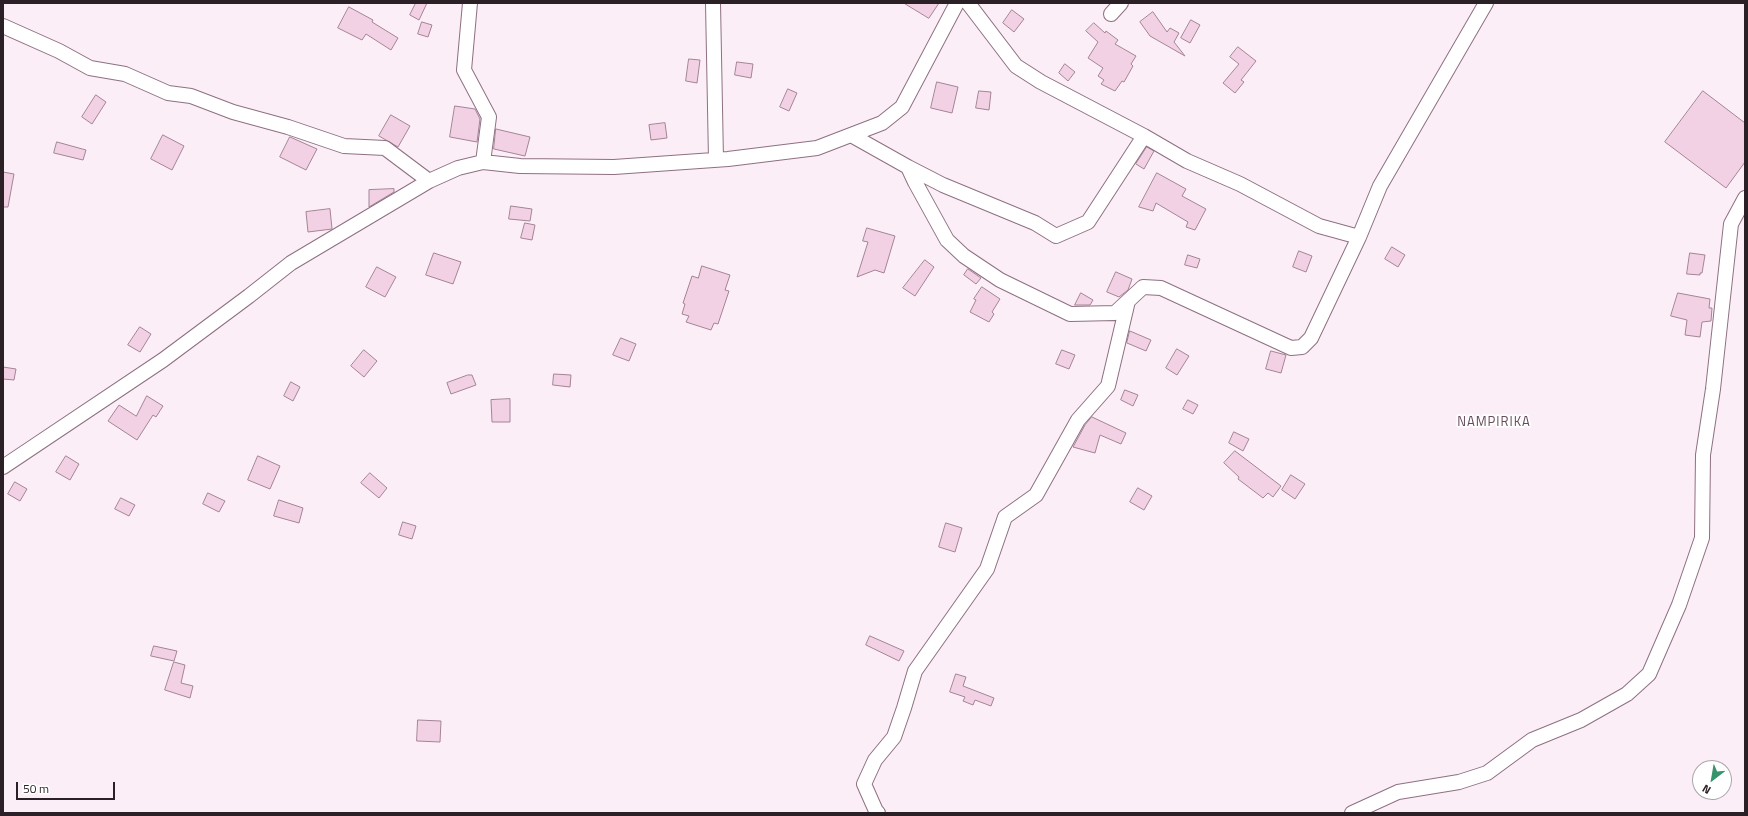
<!DOCTYPE html>
<style>
body{margin:0}
#map{position:relative;width:1748px;height:816px;overflow:hidden;background:#fceef6;font-family:"Titillium Web",sans-serif}
canvas{display:block}
.frame{position:absolute;inset:0;border:4px solid #2c2027;pointer-events:none}
.north{position:absolute;left:1692px;top:760px;width:40px;height:40px;box-sizing:border-box;background:#fff;border:1px solid #aba6a9;border-radius:50%;rotate:211deg;font-size:11px;font-weight:700;line-height:16px;text-align:center;color:#2c2027}
.north::after{content:'';display:block;margin:auto;width:14px;height:18px;background:#34946d;clip-path:polygon(50% 0,100% 100%,50% 72%,0 100%)}
.scale{position:absolute;left:16px;top:782px;width:99px;height:18px;box-sizing:border-box;border:2px solid #2c2027;border-top:0;padding-left:5px;font-size:12px;line-height:14px;white-space:nowrap;color:#2c2027;-webkit-text-stroke:3px #fff;paint-order:stroke}
</style>
<div id="map">
<canvas width="1748" height="816"></canvas>
<div class="frame"></div>
<div class="north">N</div>
<div class="scale">50 m</div>
</div>
<script>
const g = document.querySelector('canvas').getContext('2d');
g.lineJoin = 'round';
function fill(path, color) { g.fillStyle = color; g.fill(path, 'evenodd'); }
function strokePath(path, color, width, dash) { g.strokeStyle = color; g.lineWidth = width; g.lineCap = dash ? 'butt' : 'round'; g.setLineDash(dash || []); g.stroke(path); }
function write(font, color, halo, rows, align = 'center') {
  g.font = font + ' "Titillium Web",sans-serif'; g.lineWidth = 3.5; g.setLineDash([]); g.textBaseline = 'middle'; g.strokeStyle = halo; g.fillStyle = color; for (const [text, x, y, turn = 0] of rows) {
    g.save(); g.translate(x, y); g.rotate((+turn || 0) * Math.PI / 180); g.textAlign = isNaN(turn) ? turn : align; if (halo) g.strokeText(text, 0, 0); g.fillText(text, 0, 0); g.restore();
  }
}
const building = new Path2D(`
 M 416,3 L 427,3 L 419,20 L 410,15 Z
 M 904,3 L 939,3 L 929,18 Z
 M 349,7 L 373,20 L 372,22 L 398,38 L 391,50 L 366,34 L 362,40 L 338,28 Z
 M 1012,10 L 1024,19 L 1014,32 L 1003,23 Z
 M 1153,12 L 1167,32 L 1170,28 L 1179,33 L 1174,42 L 1185,56 L 1150,36 L 1140,22 Z
 M 1191,20 L 1200,25 L 1190,43 L 1181,38 Z
 M 422,22 L 432,25 L 428,37 L 418,34 Z
 M 1094,23 L 1105,33 L 1106,31 L 1118,40 L 1115,44 L 1136,56 L 1131,64 L 1133,66 L 1124,82 L 1122,81 L 1115,91 L 1101,84 L 1104,80 L 1098,76 L 1103,68 L 1088,58 L 1098,42 L 1086,31 Z
 M 1238,47 L 1256,61 L 1241,80 L 1244,82 L 1235,93 L 1223,83 L 1239,64 L 1230,57 Z
 M 689,59 L 700,60 L 697,83 L 686,81 Z
 M 737,62 L 753,64 L 751,78 L 735,75 Z
 M 1065,64 L 1075,72 L 1068,81 L 1059,73 Z
 M 937,82 L 958,87 L 952,113 L 931,108 Z
 M 788,89 L 797,93 L 789,111 L 780,107 Z
 M 979,91 L 991,92 L 989,110 L 976,108 Z
 M 1703,91 L 1745,123 L 1745,162 L 1726,188 L 1665,142 Z
 M 96,95 L 106,102 L 92,124 L 82,117 Z
 M 455,106 L 475,109 L 480,119 L 477,142 L 450,137 Z
 M 391,115 L 410,126 L 398,147 L 379,136 Z
 M 665,123 L 667,138 L 651,140 L 649,125 Z
 M 496,129 L 530,137 L 525,156 L 494,149 Z
 M 163,135 L 184,146 L 172,170 L 151,159 Z
 M 290,137 L 317,149 L 306,170 L 280,157 Z
 M 57,142 L 86,150 L 83,160 L 54,153 Z
 M 1147,147 L 1154,151 L 1144,169 L 1136,164 Z
 M 3,172 L 14,174 L 8,207 L 3,207 Z
 M 1157,173 L 1186,189 L 1182,196 L 1206,209 L 1195,230 L 1186,227 L 1188,222 L 1156,203 L 1153,211 L 1139,207 Z
 M 394,189 L 394,192 L 369,207 L 369,190 Z
 M 511,206 L 532,209 L 530,221 L 509,219 Z
 M 330,209 L 332,229 L 308,232 L 306,212 Z
 M 525,223 L 535,225 L 532,240 L 521,238 Z
 M 867,228 L 895,236 L 884,273 L 875,270 L 857,277 L 868,242 L 863,241 Z
 M 1392,247 L 1405,255 L 1398,267 L 1385,259 Z
 M 1299,251 L 1312,256 L 1306,272 L 1293,267 Z
 M 434,253 L 461,262 L 453,284 L 426,275 Z
 M 1690,253 L 1705,255 L 1702,273 L 1700,273 L 1700,275 L 1687,274 Z
 M 1188,255 L 1200,259 L 1197,268 L 1185,265 Z
 M 925,260 L 934,267 L 915,296 L 903,288 Z
 M 702,266 L 730,275 L 725,290 L 729,291 L 718,324 L 714,323 L 711,330 L 686,322 L 689,316 L 682,314 L 685,304 L 683,303 L 692,276 L 698,278 Z
 M 377,267 L 396,277 L 385,297 L 366,287 Z
 M 968,269 L 981,278 L 976,284 L 964,275 Z
 M 1116,272 L 1132,279 L 1128,290 L 1119,297 L 1107,292 Z
 M 982,287 L 1000,299 L 992,312 L 994,314 L 989,322 L 970,312 L 976,300 L 974,299 Z
 M 1081,293 L 1093,300 L 1090,305 L 1075,305 Z
 M 1678,293 L 1710,299 L 1709,308 L 1712,308 L 1711,321 L 1702,322 L 1700,337 L 1685,335 L 1687,320 L 1671,316 Z
 M 140,327 L 151,334 L 140,352 L 128,345 Z
 M 1130,331 L 1151,340 L 1146,351 L 1127,343 Z
 M 621,338 L 636,344 L 629,361 L 613,355 Z
 M 1177,349 L 1189,356 L 1177,375 L 1166,368 Z
 M 364,350 L 377,361 L 364,377 L 351,366 Z
 M 1062,350 L 1075,355 L 1069,369 L 1056,364 Z
 M 1271,351 L 1286,355 L 1281,373 L 1266,369 Z
 M 3,367 L 16,369 L 14,380 L 3,379 Z
 M 554,374 L 571,375 L 570,387 L 553,385 Z
 M 468,375 L 472,375 L 476,385 L 451,394 L 447,383 Z
 M 291,382 L 300,387 L 293,401 L 284,396 Z
 M 1125,390 L 1138,395 L 1133,406 L 1121,400 Z
 M 147,396 L 163,406 L 156,417 L 153,415 L 137,440 L 108,421 L 119,405 L 136,416 Z
 M 510,399 L 510,422 L 492,422 L 491,400 Z
 M 1188,400 L 1198,405 L 1193,414 L 1183,409 Z
 M 1092,417 L 1126,433 L 1121,444 L 1100,435 L 1095,453 L 1073,447 L 1085,425 Z
 M 1234,432 L 1249,439 L 1243,451 L 1229,443 Z
 M 1235,451 L 1281,486 L 1273,497 L 1268,493 L 1263,498 L 1238,479 L 1239,477 L 1224,463 Z
 M 66,456 L 79,464 L 70,480 L 56,472 Z
 M 258,456 L 280,466 L 270,489 L 248,480 Z
 M 370,473 L 387,488 L 379,498 L 361,483 Z
 M 1291,475 L 1305,484 L 1295,499 L 1282,490 Z
 M 15,482 L 27,489 L 20,501 L 8,494 Z
 M 1138,488 L 1152,496 L 1144,510 L 1130,502 Z
 M 208,493 L 225,501 L 219,512 L 203,504 Z
 M 121,498 L 135,505 L 129,516 L 115,509 Z
 M 279,500 L 303,508 L 299,523 L 274,516 Z
 M 403,522 L 416,526 L 412,539 L 399,535 Z
 M 946,523 L 962,528 L 955,552 L 939,547 Z
 M 870,636 L 904,651 L 899,661 L 866,645 Z
 M 154,646 L 177,651 L 174,661 L 151,656 Z
 M 174,662 L 185,665 L 181,683 L 193,686 L 190,698 L 165,690 Z
 M 956,674 L 966,677 L 963,686 L 994,698 L 991,706 L 975,700 L 973,705 L 963,701 L 965,697 L 950,692 Z
 M 418,720 L 441,721 L 440,742 L 417,741 Z`);
const minor = new Path2D(`
 M 470,3 L 464,70 L 489,117 L 483,162
 M 713,3 L 716,160
 M 968,3 L 1016,66 L 1041,82 L 1144,136 L 1187,161 L 1240,184 L 1319,226 L 1359,237
 M 1111,14 L 1121,3
 M 3,26 L 59,51 L 90,68 L 125,74 L 168,93 L 191,96 L 233,112 L 288,127 L 344,146 L 385,148 L 429,181
 M 851,135 L 908,167 L 915,182 L 947,240 L 964,256 L 1000,280 L 1070,314 L 1115,313 L 1143,287 L 1161,288 L 1291,348 L 1302,347 L 1311,338 L 1359,237 L 1380,186 L 1486,3
 M 908,167 L 943,185 L 1035,223 L 1056,236 L 1088,222 L 1144,136
 M 3,467 L 163,360 L 249,296 L 291,263 L 429,181 L 458,168 L 483,162 L 520,166 L 614,167 L 728,159 L 817,148 L 882,123 L 902,107 L 957,3
 M 878,813 L 876,811 L 864,784 L 875,760 L 894,737 L 904,708 L 915,671 L 987,569 L 1005,517 L 1036,495 L 1078,420 L 1108,386 L 1128,301
 M 1352,813 L 1398,792 L 1459,782 L 1487,773 L 1532,740 L 1581,720 L 1627,694 L 1649,674 L 1679,605 L 1702,538 L 1703,455 L 1713,389 L 1731,224 L 1745,198`);
const quarterNames = [
 ["NAMPIRIKA",1494,423]
];
fill(building, '#f3d1e5');
strokePath(building, '#a38496', 1);
strokePath(minor, '#8e7081', 16);
strokePath(minor, '#fff', 14);
g.letterSpacing = '1px';
write('13px', '#664b5b', '#fff', quarterNames);
g.letterSpacing = '0px';
</script>
